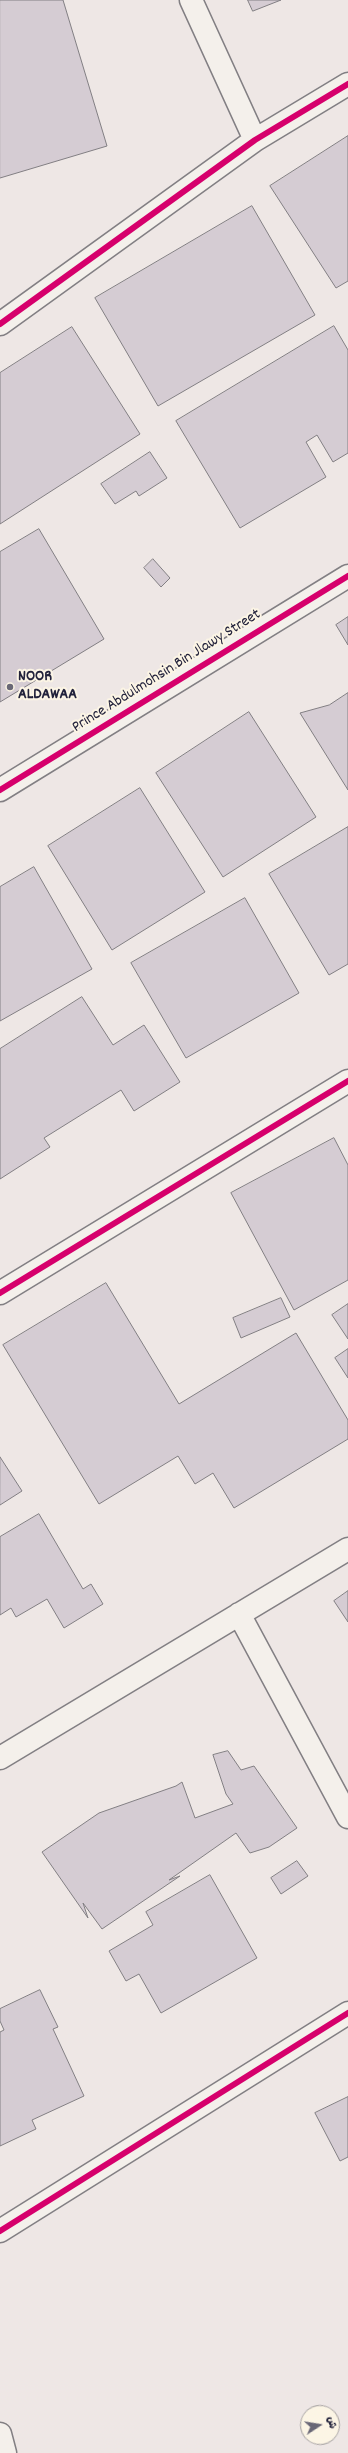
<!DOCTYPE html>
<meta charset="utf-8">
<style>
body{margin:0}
#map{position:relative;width:348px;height:2453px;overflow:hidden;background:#eee7e5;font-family:Dekko,"Playpen Sans Arabic",sans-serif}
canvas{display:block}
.north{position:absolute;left:300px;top:2405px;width:40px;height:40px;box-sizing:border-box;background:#fcf5e5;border:1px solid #a5a1a1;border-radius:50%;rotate:78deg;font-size:11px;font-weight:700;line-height:16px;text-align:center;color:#22223b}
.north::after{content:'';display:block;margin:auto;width:14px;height:18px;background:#696776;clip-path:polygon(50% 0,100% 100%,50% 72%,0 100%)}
</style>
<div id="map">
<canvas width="348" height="2453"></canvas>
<div class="north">ش</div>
</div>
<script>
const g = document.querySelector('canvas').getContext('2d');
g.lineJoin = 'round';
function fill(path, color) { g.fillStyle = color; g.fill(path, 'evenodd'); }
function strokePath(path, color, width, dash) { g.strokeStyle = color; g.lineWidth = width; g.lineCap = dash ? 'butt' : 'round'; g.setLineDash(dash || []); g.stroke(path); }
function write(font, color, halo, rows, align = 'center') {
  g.font = font + ' Dekko,sans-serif'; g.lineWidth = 4; g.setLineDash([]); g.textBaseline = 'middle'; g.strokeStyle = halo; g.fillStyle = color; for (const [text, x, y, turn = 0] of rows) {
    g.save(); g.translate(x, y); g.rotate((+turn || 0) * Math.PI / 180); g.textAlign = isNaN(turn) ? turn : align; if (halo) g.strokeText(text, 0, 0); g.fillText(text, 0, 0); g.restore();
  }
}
const building = new Path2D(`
 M 0,0 L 63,0 L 107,146 L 0,178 Z
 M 248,0 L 281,0 L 253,11 Z
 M 348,136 L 348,281 L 336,288 L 270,186 Z
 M 252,206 L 315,315 L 158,406 L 95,298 Z
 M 334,326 L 348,350 L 348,453 L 333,462 L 317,435 L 306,442 L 326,477 L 240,528 L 176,421 Z
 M 72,327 L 140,434 L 0,524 L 0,373 Z
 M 150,452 L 167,478 L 139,496 L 136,491 L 115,504 L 101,484 Z
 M 39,529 L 104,639 L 0,702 L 0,552 Z
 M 153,559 L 170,578 L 161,587 L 144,568 Z
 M 348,617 L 348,645 L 336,625 Z
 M 348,693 L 348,790 L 300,713 L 329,705 Z
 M 249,712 L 316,817 L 223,877 L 156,773 Z
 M 140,788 L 205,892 L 112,950 L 48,846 Z
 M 348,827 L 348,964 L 329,975 L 269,874 Z
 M 34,867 L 92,969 L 0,1021 L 0,887 Z
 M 245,898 L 299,993 L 186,1058 L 131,963 Z
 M 82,997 L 113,1045 L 144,1025 L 180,1082 L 134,1111 L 121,1090 L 44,1138 L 50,1147 L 0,1179 L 0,1049 Z
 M 334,1138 L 348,1165 L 348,1280 L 294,1310 L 231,1193 Z
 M 106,1283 L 179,1404 L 296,1333 L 348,1420 L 348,1439 L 234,1508 L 213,1473 L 195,1484 L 178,1456 L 99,1504 L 3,1345 Z
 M 281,1298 L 290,1317 L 241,1338 L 233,1318 Z
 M 348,1304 L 348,1339 L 332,1315 Z
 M 348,1349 L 348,1378 L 335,1358 Z
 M 0,1457 L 22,1491 L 0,1505 Z
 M 39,1514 L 83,1589 L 91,1584 L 103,1604 L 64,1628 L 47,1599 L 16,1617 L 11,1608 L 0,1615 L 0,1537 Z
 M 348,1591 L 348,1622 L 334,1601 Z
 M 228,1751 L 241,1770 L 254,1766 L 297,1828 L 269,1847 L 250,1853 L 236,1833 L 169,1880 L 180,1876 L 102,1929 L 83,1903 L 88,1918 L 42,1852 L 99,1813 L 176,1786 L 182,1782 L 195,1818 L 233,1804 L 226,1794 L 213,1755 Z
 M 297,1861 L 308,1876 L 281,1894 L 271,1878 Z
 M 210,1875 L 257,1958 L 161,2013 L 139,1974 L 126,1981 L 109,1951 L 153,1925 L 146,1912 Z
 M 40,1990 L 58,2027 L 53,2029 L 84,2096 L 32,2120 L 36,2129 L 0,2146 L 0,2032 L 4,2030 L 0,2021 L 0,2009 Z
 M 348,2097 L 348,2157 L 340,2161 L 315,2113 Z`);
const minor = new Path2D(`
 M 191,0 L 255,140
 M 0,324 L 255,140 L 348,84
 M 0,790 L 348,576
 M 0,1293 L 348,1081
 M 239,1614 L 348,1817
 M 0,1758 L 348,1549
 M 0,2231 L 348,2013
 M 0,2434 L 5,2453`);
const cycleway = new Path2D(`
 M 0,324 L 255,140 L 348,84
 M 0,790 L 348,576
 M 0,1293 L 348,1081
 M 0,2231 L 348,2013`);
const markers = [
 [10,687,4,"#696776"]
];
const streetNames = [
 ["Prince Abdulmohsin Bin Jlawy Street",167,672,-32]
];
const poiNames = [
 ["NOOR",18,678],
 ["ALDAWAA",18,696]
];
fill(building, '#d5ccd3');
strokePath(building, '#827f83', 1);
strokePath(minor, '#827f83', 25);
strokePath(minor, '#f4f0eb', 22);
strokePath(cycleway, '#d6006c', 6);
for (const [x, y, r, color] of markers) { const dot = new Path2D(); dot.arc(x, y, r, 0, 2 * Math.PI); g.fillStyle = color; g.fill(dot); strokePath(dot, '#fcf5e5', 1.5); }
write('16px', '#22223b', '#fcf5e5', streetNames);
write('bold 16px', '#22223b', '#fcf5e5', poiNames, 'left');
</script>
